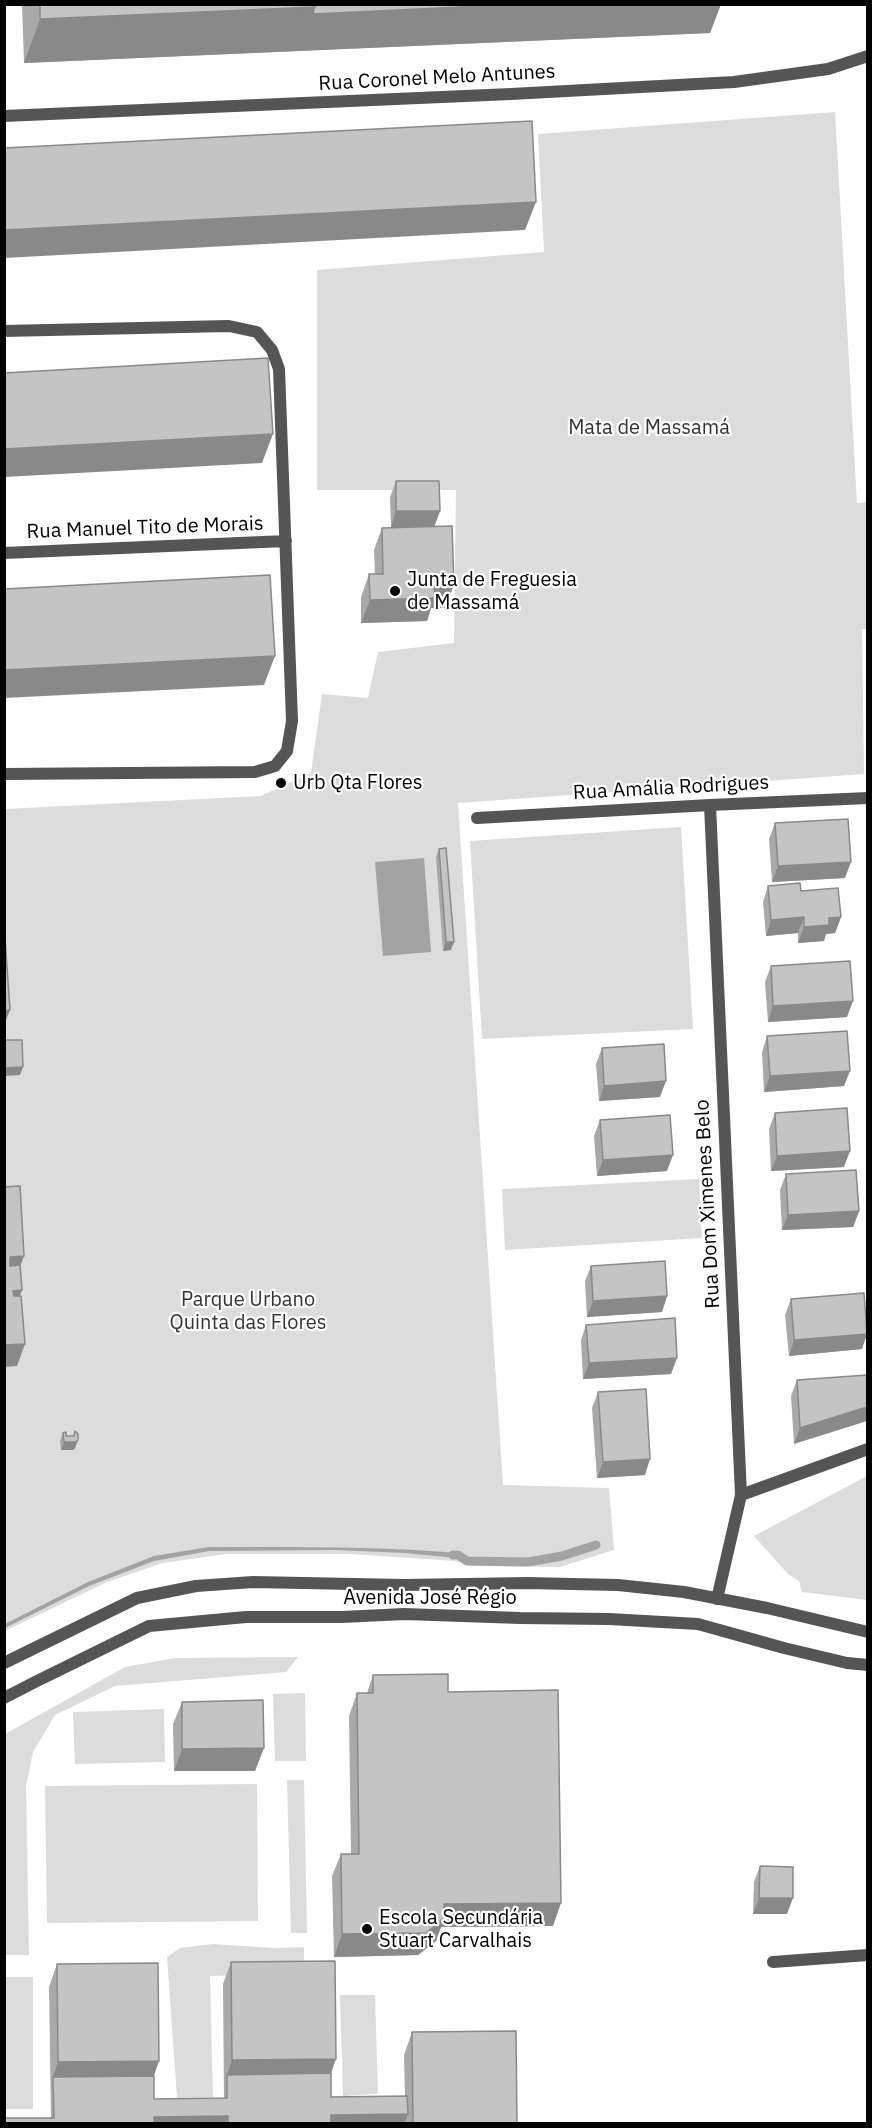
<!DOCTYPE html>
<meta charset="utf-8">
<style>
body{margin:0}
#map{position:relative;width:872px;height:2128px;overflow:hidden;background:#fff;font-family:"IBM Plex Sans",sans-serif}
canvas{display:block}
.frame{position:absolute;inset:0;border:6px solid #000;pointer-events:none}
</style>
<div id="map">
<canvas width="872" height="2128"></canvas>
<div class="frame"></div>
</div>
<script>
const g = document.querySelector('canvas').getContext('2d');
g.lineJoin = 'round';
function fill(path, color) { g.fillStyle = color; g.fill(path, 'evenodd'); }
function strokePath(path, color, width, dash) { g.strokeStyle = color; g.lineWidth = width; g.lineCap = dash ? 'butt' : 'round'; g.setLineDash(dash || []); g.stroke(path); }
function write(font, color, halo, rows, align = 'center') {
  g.font = font + ' "IBM Plex Sans",sans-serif'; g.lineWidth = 4.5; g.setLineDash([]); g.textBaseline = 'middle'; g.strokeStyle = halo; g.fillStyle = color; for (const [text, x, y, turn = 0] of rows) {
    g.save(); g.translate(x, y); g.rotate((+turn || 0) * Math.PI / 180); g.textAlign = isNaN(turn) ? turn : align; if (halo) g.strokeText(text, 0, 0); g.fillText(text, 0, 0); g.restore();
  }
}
const green = new Path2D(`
 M 835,112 L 857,503 L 868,502 L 868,629 L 862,629 L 864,774 L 458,803 L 503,1485 L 609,1488 L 614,1550 L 560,1567 L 472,1566 L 455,1561 L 351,1554 L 226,1554 L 163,1563 L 107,1582 L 5,1631 L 5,809 L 261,796 L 311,773 L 322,694 L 368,698 L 378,652 L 454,643 L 456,490 L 317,490 L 317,270 L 544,252 L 538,134 Z
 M 681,827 L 693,1029 L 482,1039 L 470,841 Z
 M 699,1179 L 702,1238 L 505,1250 L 502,1189 Z
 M 867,1476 L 867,1600 L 802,1592 L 799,1581 L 788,1574 L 754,1536 Z
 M 298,1657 L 286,1672 L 115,1686 L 55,1715 L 33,1752 L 26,1786 L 29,1955 L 5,1955 L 5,1734 L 125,1667 L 175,1658 Z
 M 305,1693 L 306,1761 L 275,1761 L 273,1694 Z
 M 164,1709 L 165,1762 L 75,1764 L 73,1712 Z
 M 287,1780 L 304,1780 L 307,1933 L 291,1933 Z
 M 257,1784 L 258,1921 L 47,1923 L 45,1786 Z
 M 213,1944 L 274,1948 L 304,1947 L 304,1973 L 210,1976 L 213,2097 L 177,2098 L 167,1957 L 180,1948 Z
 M 5,1977 L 33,1977 L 33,2109 L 5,2109 Z
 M 340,1995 L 375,1995 L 378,2094 L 343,2096 Z`);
const water = new Path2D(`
 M 424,858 L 431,952 L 383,956 L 375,862 Z
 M 209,1547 C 293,1547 376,1546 459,1553 L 462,1555 L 462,1560 L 456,1558 L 405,1553 L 337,1550 L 209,1551 L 154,1561 L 89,1586 L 5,1628 L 5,1624 L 88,1582 L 154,1556 Z`);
const stream = new Path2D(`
 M 453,1555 L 458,1555 L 467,1561 L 528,1562 L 562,1556 L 596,1545`);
const minor = new Path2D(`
 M 4,116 L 511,94 L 734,82 L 828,69 L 868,56
 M 4,331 L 229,326 L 257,332 L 272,350 L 279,369 L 292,721 L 287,751 L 275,766 L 255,772 L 4,774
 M 4,553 L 286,541
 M 710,805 L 741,1495 L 717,1599
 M 477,818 L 710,805 L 868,798
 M 741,1495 L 868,1449
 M 773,1962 L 868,1955`);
const tertiary = new Path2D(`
 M 4,1663 L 137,1598 L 196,1586 L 253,1582 L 404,1585 L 527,1583 L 618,1585 L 684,1592 L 767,1608 L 868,1632
 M 4,1698 L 35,1682 L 149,1626 L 246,1617 L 342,1617 L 404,1614 L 520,1618 L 609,1619 L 698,1624 L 784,1648 L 847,1663 L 868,1665`);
const wall = new Path2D(`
 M 22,4 L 721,4 L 710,33 L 24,63 Z
 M 396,481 L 440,511 L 434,527 L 445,608 L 431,608 L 427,621 L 361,623 L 361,597 L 369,574 L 375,574 L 374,550 L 382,528 L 434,527 L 391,527 L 390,497 Z
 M 775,823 L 845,878 L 772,882 L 769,839 Z
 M 439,849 L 451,950 L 443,951 L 436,857 Z
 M 768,886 L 801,891 L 841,917 L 835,933 L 826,934 L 824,941 L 798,943 L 798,933 L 766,936 L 763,902 Z
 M 771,966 L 847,1017 L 768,1022 L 765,982 Z
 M 767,1036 L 844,1086 L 764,1092 L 762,1052 Z
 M 602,1048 L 660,1097 L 599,1101 L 596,1064 Z
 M 775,1113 L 844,1167 L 771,1171 L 769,1129 Z
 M 600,1120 L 667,1171 L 597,1176 L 594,1136 Z
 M 786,1174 L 859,1211 L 853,1227 L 782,1230 L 780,1190 Z
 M 591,1266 L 667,1296 L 662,1312 L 587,1317 L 585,1281 Z
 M 791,1299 L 862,1349 L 789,1356 L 785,1315 Z
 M 586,1325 L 671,1374 L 583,1379 L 581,1340 Z
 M 867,1375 L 794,1444 L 791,1396 L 797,1380 Z
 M 598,1392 L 645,1475 L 597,1478 L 592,1408 Z
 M 75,1431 L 78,1440 L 75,1448 L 73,1450 L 61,1450 L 60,1441 L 63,1433 L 66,1436 L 73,1436 Z
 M 373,1675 L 448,1692 L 553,1926 L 441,1927 L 436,1941 L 418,1955 L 334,1957 L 332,1876 L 341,1854 L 351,1854 L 349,1716 L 357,1693 L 367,1693 Z
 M 182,1702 L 255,1771 L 174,1771 L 173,1724 Z
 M 760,1866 L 787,1914 L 753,1914 L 754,1882 Z
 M 231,1962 L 331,2073 L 331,2097 L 405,2096 L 404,2055 L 412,2032 L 517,2124 L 405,2124 L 405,2122 L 331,2124 L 4,2124 L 51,2118 L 49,1987 L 57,1964 L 154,2076 L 154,2099 L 224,2098 L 223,1984 Z`);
const shadedWall = new Path2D(`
 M 523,4 L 721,4 L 710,33 L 24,63 L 40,19 L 315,7 Z
 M 536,202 L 525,230 L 4,258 L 4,230 Z
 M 273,434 L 262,463 L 4,477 L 4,449 Z
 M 396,511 L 440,511 L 434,527 L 391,527 Z
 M 454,585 L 445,608 L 431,608 L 427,621 L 361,623 L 370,600 L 434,586 Z
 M 275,656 L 264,685 L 4,698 L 4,670 Z
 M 851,862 L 845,878 L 772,882 L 778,866 Z
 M 804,917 L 798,933 L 766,936 L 771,920 Z
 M 841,917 L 835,933 L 826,934 L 824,941 L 798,943 L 804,927 L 829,918 Z
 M 446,942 L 454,942 L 451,950 L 443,951 Z
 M 853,1001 L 847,1017 L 768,1022 L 773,1006 Z
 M 10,1010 L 4,1025 L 4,1011 Z
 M 23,1067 L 20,1075 L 4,1076 L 4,1068 Z
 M 850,1071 L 844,1086 L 764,1092 L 770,1076 Z
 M 666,1081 L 660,1097 L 599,1101 L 604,1086 Z
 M 850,1151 L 844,1167 L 771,1171 L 777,1156 Z
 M 673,1155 L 667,1171 L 597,1176 L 603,1160 Z
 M 859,1211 L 853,1227 L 782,1230 L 788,1215 Z
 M 24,1256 L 16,1279 L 4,1279 L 10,1257 Z
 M 22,1290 L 13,1313 L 13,1291 Z
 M 667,1296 L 662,1312 L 587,1317 L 593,1301 Z
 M 867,1334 L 862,1349 L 789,1356 L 794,1340 Z
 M 25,1344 L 17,1366 L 4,1367 L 4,1345 Z
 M 677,1358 L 671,1374 L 583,1379 L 589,1363 Z
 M 867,1407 L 867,1421 L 794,1444 L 800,1428 Z
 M 78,1440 L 75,1448 L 73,1450 L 61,1450 L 64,1442 Z
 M 650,1459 L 645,1475 L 597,1478 L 603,1462 Z
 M 264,1748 L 255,1771 L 174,1771 L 182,1749 Z
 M 759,1898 L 793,1898 L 787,1914 L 753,1914 Z
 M 561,1903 L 553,1926 L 441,1927 L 436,1941 L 418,1955 L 334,1957 L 342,1934 L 444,1904 Z
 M 336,2059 L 328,2082 L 227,2075 L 232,2060 Z
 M 159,2061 L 151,2084 L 53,2077 L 58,2062 Z
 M 408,2114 L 405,2122 L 328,2123 L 331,2115 Z
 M 228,2116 L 225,2124 L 152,2124 L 154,2117 Z`);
const building = new Path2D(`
 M 40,4 L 315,4 L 315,7 L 40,19 Z
 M 315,4 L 523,4 L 313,14 Z
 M 532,121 L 536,202 L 4,230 L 4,148 Z
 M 268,358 L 273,434 L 4,449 L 4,373 Z
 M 396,481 L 439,481 L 440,511 L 396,511 Z
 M 452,526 L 454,585 L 434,586 L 435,598 L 370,600 L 369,574 L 383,574 L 382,528 Z
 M 270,575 L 275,656 L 4,670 L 4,589 Z
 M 848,819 L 851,862 L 778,866 L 775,823 Z
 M 446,848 L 454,942 L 446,942 L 439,849 Z
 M 800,883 L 801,891 L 838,888 L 841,917 L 829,918 L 829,925 L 804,927 L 804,917 L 771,920 L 768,886 Z
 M 4,924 L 10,1010 L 4,1011 Z
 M 850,961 L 853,1001 L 773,1006 L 771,966 Z
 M 847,1031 L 850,1071 L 770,1076 L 767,1036 Z
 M 4,1040 L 22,1040 L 23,1067 L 4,1068 Z
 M 664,1044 L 666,1081 L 604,1086 L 602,1048 Z
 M 847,1108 L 850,1151 L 777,1156 L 775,1113 Z
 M 670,1115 L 673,1155 L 603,1160 L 600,1120 Z
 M 856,1170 L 859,1211 L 788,1215 L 786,1174 Z
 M 20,1186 L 24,1256 L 10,1257 L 10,1266 L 20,1265 L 22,1290 L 13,1291 L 14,1296 L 21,1296 L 25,1344 L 4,1345 L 4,1187 Z
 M 665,1261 L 667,1296 L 593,1301 L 591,1266 Z
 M 864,1293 L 867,1334 L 794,1340 L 791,1299 Z
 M 675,1318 L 677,1358 L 589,1363 L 586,1325 Z
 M 867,1375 L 867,1407 L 800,1428 L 797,1380 Z
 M 646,1389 L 650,1459 L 603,1462 L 598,1392 Z
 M 75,1431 L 78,1434 L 78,1440 L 76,1442 L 64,1442 L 63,1433 L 66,1432 L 66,1436 L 74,1436 Z
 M 448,1674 L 448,1692 L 558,1690 L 561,1903 L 444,1904 L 444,1918 L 426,1933 L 342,1934 L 341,1854 L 359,1854 L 357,1693 L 373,1693 L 373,1675 Z
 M 263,1700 L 264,1748 L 182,1749 L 182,1702 Z
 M 760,1866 L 793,1867 L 793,1898 L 759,1898 Z
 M 335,1961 L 336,2059 L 232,2060 L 231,1962 Z
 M 158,1963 L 159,2061 L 58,2062 L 57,1964 Z
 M 516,2031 L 517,2124 L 413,2124 L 412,2032 Z
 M 331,2073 L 331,2097 L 407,2096 L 408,2114 L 331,2115 L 331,2124 L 228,2124 L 228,2116 L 154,2117 L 154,2124 L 4,2124 L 4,2118 L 54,2118 L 53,2077 L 154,2076 L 154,2099 L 227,2098 L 227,2075 Z`);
const markers = [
 [395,591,6,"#000"],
 [281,783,6,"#000"],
 [367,1929,6,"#000"]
];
const streetNames = [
 ["Rua Coronel Melo Antunes",437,78,-3],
 ["Rua Manuel Tito de Morais",145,528,-2],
 ["Rua Amália Rodrigues",671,788,-3],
 ["Rua Dom Ximenes Belo",708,1204,-93],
 ["Avenida José Régio",430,1598]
];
const parkNames = [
 ["Mata de Massamá",649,428],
 ["Parque Urbano",248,1300],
 ["Quinta das Flores",248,1323]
];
const poiNames = [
 ["Junta de Freguesia",407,580],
 ["de Massamá",407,603],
 ["Urb Qta Flores",293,783],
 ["Escola Secundária",379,1918],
 ["Stuart Carvalhais",379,1941]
];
fill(green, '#dcdcdc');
fill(water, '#a3a3a3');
strokePath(stream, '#a3a3a3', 9);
strokePath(minor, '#555', 12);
strokePath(tertiary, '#555', 12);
fill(wall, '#a9a9a9');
fill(shadedWall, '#898989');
fill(building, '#c4c4c4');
strokePath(building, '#898989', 1.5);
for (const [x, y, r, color] of markers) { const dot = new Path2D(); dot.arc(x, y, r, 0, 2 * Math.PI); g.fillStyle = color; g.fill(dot); strokePath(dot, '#fff', 2); }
write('20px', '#000', '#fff', streetNames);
write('20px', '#333', '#fff', parkNames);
write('20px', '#000', '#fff', poiNames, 'left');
</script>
